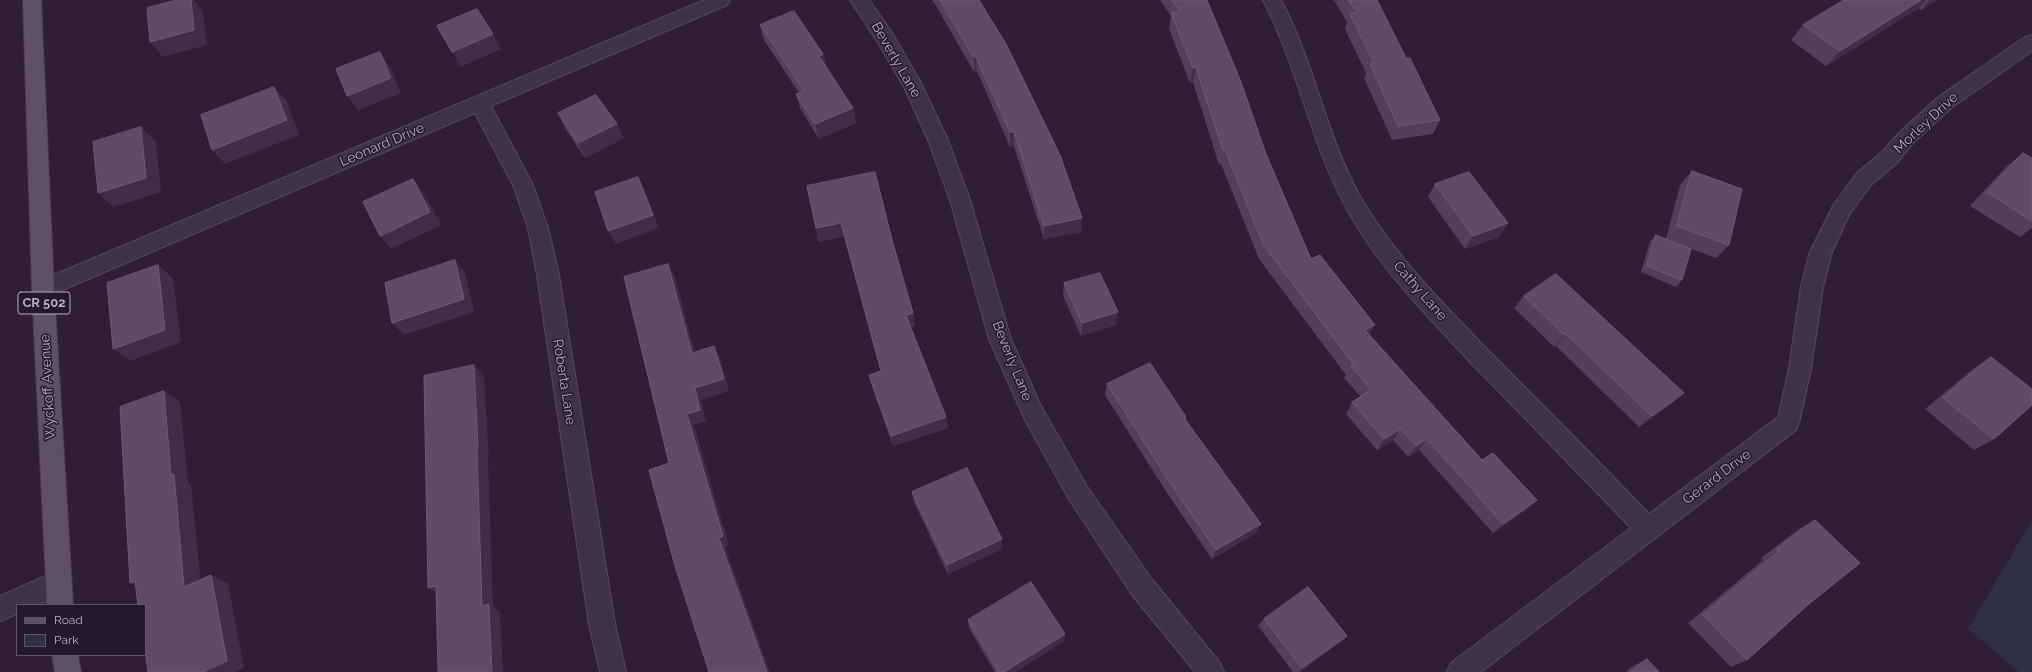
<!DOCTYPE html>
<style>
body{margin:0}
#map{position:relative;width:2032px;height:672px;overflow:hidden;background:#2f1e36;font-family:Raleway,sans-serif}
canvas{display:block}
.legend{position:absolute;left:16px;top:604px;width:130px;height:52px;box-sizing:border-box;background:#25182b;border:1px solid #625368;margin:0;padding:5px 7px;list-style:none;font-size:12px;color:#bdacc4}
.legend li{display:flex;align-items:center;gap:8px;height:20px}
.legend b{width:20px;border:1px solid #625368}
</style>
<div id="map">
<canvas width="2032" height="672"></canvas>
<ul class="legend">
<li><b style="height:5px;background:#605067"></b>Road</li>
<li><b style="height:11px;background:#2f3046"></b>Park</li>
</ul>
</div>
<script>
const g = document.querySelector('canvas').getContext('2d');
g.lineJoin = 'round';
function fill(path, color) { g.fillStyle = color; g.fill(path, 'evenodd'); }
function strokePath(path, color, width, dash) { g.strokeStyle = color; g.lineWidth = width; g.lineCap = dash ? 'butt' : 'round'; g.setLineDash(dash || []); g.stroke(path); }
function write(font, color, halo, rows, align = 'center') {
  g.font = font + ' Raleway,sans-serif'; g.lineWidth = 3; g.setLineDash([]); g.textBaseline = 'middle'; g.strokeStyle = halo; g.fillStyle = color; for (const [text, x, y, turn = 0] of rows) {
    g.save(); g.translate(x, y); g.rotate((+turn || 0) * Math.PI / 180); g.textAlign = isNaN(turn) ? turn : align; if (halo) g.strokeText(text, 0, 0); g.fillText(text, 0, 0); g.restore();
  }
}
const green = new Path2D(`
 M 2032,520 L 2032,672 L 2019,672 L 1968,629 Z`);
const street = new Path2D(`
 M 704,0 L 730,0 L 727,5 L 491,106 L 533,185 L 548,228 L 559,275 L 615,624 L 626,672 L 600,672 L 589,624 L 537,275 L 528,228 L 513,185 L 475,113 L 51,295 L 43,298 L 35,295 L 32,289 L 35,283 Z
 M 850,0 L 869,0 L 891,31 L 920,81 L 948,140 L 970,200 L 1011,339 L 1041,406 L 1086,485 L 1151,578 L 1220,663 L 1224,672 L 1195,672 L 1133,596 L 1070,501 L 1025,420 L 989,339 L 950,200 L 928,140 L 904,87 L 877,41 Z
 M 1263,0 L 1281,0 C 1317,67 1327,144 1367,208 C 1402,263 1448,309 1493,355 C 1545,408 1598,460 1649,514 L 1778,417 L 1789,369 L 1801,287 L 1810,252 L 1834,204 L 1857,173 L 1883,151 L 1899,133 L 1937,98 L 2025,37 L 2032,35 L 2032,51 L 1951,108 L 1913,143 L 1897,163 L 1871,185 L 1849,215 L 1832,252 L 1823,287 L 1811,369 L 1799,423 L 1796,430 L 1481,672 L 1447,672 L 1451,663 L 1631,528 C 1578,473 1526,419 1473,365 C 1430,319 1384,273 1352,218 C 1311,149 1300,71 1263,0 Z
 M 57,571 L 66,574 L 69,583 L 66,592 L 37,605 L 17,605 L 17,614 L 0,621 L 0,596 Z`);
const primary = new Path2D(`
 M 23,0 L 41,0 L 54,289 L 73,605 L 47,605 L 32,289 Z
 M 52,655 L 78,655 L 81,672 L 55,672 Z`);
const wall = new Path2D(`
 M 932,0 L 979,0 L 1082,218 L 1081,232 L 1044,239 L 1014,146 L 1010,147 L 977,71 L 974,72 L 935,4 Z
 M 1160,0 L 1207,0 L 1266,154 L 1311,259 L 1369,335 L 1482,460 L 1537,500 L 1526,510 L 1493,533 L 1419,450 L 1408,457 L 1393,440 L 1377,450 L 1346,414 L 1352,402 L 1361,397 L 1344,378 L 1346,375 L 1259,259 L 1221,164 L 1219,165 L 1193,82 L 1190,83 L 1169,29 L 1171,16 Z
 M 1334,0 L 1377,0 L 1406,58 L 1440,120 L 1433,134 L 1392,140 L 1364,78 L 1366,73 L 1345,29 L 1347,22 Z
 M 1844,0 L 1937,0 L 1921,10 L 1919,8 L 1826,66 L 1791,40 L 1803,25 Z
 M 760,25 L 823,54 L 826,66 L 856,123 L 819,139 L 800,108 L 796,94 L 799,93 L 764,40 Z
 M 558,113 L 624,138 L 585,158 L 565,128 Z
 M 2023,153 L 2032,158 L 2032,228 L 2020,237 L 1970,206 L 2006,167 Z
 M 1692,171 L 1729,245 L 1716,258 L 1670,241 L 1682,280 L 1676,287 L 1641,272 L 1650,242 L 1656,235 L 1666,239 L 1680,185 Z
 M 1435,184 L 1508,223 L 1499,237 L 1465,249 L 1428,197 Z
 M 807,186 L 892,240 L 913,313 L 915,326 L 911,327 L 946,417 L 948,428 L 893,446 L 872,387 L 869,375 L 881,371 L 844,236 L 819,242 Z
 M 1064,283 L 1116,325 L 1081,336 L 1063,296 Z
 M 1524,296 L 1671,404 L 1639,427 L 1556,346 L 1554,347 L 1514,308 Z
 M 1991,357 L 1994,439 L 1974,450 L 1925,409 L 1973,369 Z
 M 1107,384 L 1186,417 L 1186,420 L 1261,524 L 1256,533 L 1212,559 L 1167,493 L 1105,395 Z
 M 912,492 L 1002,549 L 948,574 L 914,502 Z
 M 1815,520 L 1810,603 L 1747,660 L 1731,667 L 1688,623 L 1763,560 L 1761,558 L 1799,529 Z
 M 1264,619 L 1347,636 L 1339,643 L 1300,672 L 1293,672 L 1258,626 Z
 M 968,620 L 1064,641 L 1015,672 L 995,672 L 969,628 Z
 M 1647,659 L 1659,672 L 1626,672 L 1633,666 Z`);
const shadedWall = new Path2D(`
 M 191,0 L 194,0 L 203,12 L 207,45 L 163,57 L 150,42 Z
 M 1921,0 L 1926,0 L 1919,8 L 1826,66 L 1840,51 Z
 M 1930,0 L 1937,0 L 1921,10 Z
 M 493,34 L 501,49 L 461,67 L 452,52 Z
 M 380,52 L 390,67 L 401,93 L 358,110 L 347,96 Z
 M 823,54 L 826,69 L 819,56 Z
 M 974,57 L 976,57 L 977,71 L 974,72 Z
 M 1193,68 L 1196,68 L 1193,82 L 1190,83 Z
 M 274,87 L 287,101 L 299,135 L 225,164 L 212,150 Z
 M 853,108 L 856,123 L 819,139 L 815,124 Z
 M 617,124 L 624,138 L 585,158 L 578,143 Z
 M 141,127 L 156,141 L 161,192 L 113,207 L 98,193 Z
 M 1010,132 L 1014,132 L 1014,146 L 1010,147 Z
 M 638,177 L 645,191 L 659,228 L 616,244 L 608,231 Z
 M 413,179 L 424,193 L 441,225 L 391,249 L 380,236 Z
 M 1082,218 L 1081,232 L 1044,239 L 1044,226 Z
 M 841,223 L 844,236 L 819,242 L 816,228 Z
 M 1508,223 L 1499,237 L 1465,249 L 1473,236 Z
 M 455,260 L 465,273 L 474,312 L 404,335 L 392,323 Z
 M 668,264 L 675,277 L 698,364 L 692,353 Z
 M 158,265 L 173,278 L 181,342 L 130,361 L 113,349 Z
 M 1118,312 L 1116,325 L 1081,336 L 1082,323 Z
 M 913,313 L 915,326 L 908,327 L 906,315 Z
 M 1375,325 L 1368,337 L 1365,330 Z
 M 1566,334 L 1556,346 L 1554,347 L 1564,335 Z
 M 714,346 L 720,358 L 729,391 L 701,400 L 706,421 L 694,425 L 729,545 L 725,547 L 770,672 L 767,672 L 719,538 L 687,414 L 695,388 Z
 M 474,365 L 484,376 L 489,458 L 488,458 L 493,607 L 500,612 L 503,672 L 492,672 L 482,606 Z
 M 164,391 L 180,402 L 188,482 L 191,484 L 202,595 L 184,587 L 171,475 Z
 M 1684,393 L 1671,404 L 1639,427 L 1652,416 Z
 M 946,417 L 948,428 L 893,446 L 891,436 Z
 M 1401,429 L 1393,440 L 1377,450 L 1384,439 Z
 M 1427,439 L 1419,450 L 1408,457 L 1416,446 Z
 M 1537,500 L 1526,510 L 1493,533 L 1503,524 Z
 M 1261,524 L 1256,533 L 1212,559 L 1216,550 Z
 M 1002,539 L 1002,549 L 948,574 L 947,565 Z
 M 211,575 L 228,583 L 244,668 L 235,672 L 203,672 Z
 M 135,581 L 149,591 L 130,583 Z
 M 436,586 L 441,596 L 428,588 Z
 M 1065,634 L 1064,641 L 1015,672 L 1004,672 Z
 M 1347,636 L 1339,643 L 1300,672 L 1299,672 L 1302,668 Z`);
const building = new Path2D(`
 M 177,0 L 191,0 L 194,30 L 150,42 L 147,8 Z
 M 940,0 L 979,0 L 1006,44 L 1060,155 L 1082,218 L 1044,226 L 1014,132 L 1010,132 L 976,57 L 974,57 Z
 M 1172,0 L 1207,0 L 1241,82 L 1266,154 L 1311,259 L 1320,255 L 1375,325 L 1365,330 L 1482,460 L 1493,453 L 1537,500 L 1503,524 L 1427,439 L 1416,446 L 1401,429 L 1384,439 L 1352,402 L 1371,390 L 1351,366 L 1354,365 L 1264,246 L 1225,150 L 1223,150 L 1196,68 L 1193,68 L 1171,13 L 1180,12 Z
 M 1349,0 L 1377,0 L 1406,58 L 1410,58 L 1440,120 L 1398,126 L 1370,64 L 1374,63 L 1350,14 L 1356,13 Z
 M 1844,0 L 1921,0 L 1840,51 L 1803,25 Z
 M 477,9 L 493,34 L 452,52 L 437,26 Z
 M 794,11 L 823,54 L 819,56 L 853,108 L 815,124 L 796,94 L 804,91 L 760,25 Z
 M 380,52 L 391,78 L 347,96 L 336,69 Z
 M 274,87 L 287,120 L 212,150 L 201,115 Z
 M 596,95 L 617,124 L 578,143 L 558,113 Z
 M 141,127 L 146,178 L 98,193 L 93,142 Z
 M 2023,153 L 2032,158 L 2032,221 L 1987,192 Z
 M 1692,171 L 1742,189 L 1729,245 L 1677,226 Z
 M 875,172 L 892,240 L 913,313 L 906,315 L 946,417 L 891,436 L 869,375 L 881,371 L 841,223 L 816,228 L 807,186 Z
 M 1469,172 L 1508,223 L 1473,236 L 1435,184 Z
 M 638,177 L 653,215 L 608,231 L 595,192 Z
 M 413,179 L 430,212 L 380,236 L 363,202 Z
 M 1656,235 L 1691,249 L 1682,280 L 1647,266 Z
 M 455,260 L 464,299 L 392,323 L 385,283 Z
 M 668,264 L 692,353 L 714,346 L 724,379 L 695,388 L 700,410 L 687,414 L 723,536 L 719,538 L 767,672 L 709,672 L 675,566 L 649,470 L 669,463 L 624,277 Z
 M 158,265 L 165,330 L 113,349 L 107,283 Z
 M 1100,273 L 1118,312 L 1082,323 L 1064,283 Z
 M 1556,274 L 1684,393 L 1652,416 L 1566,334 L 1564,335 L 1524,296 Z
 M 1991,357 L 2032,389 L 2032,405 L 1994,439 L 1943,398 Z
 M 1150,363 L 1186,417 L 1184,418 L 1261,524 L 1216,550 L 1170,483 L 1107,384 Z
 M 474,365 L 478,447 L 477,448 L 482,606 L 489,604 L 492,672 L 438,672 L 436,586 L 428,588 L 424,376 Z
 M 164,391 L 171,475 L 174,474 L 184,587 L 211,575 L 227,661 L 203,672 L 148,672 L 145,650 L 145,605 L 138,605 L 135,581 L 130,583 L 120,407 Z
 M 967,468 L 1002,539 L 947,565 L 912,492 Z
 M 1815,520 L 1860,563 L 1810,603 L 1747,660 L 1703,615 L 1779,551 L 1777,549 Z
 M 1031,582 L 1065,634 L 1004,672 L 999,672 L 968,620 Z
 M 1308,587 L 1347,636 L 1302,668 L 1264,619 Z
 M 1647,659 L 1659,672 L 1631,672 Z`);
const shields = [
 [44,303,52]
];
const shieldNames = [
 ["CR 502",44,303]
];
const streetNames = [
 ["Beverly Lane",896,60,60],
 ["Morley Drive",1926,123,-43],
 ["Leonard Drive",382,145,-23],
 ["Cathy Lane",1420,291,49],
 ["Beverly Lane",1012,361,68],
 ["Roberta Lane",564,382,81],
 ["Wyckoff Avenue",48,387,-93],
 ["Gerard Drive",1717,477,-37]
];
fill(green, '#2f3046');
strokePath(street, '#58495f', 2);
strokePath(primary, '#4a3b50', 2);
fill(street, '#403247');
fill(primary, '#605067');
fill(wall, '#533f5c');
fill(shadedWall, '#402d48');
fill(building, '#5e4b67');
strokePath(building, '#6d5a76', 1);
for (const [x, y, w] of shields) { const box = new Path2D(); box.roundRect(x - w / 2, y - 11, w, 22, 3); g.fillStyle = '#25182b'; g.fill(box); strokePath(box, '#bdacc4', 1); }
write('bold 13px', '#bdacc4', null, shieldNames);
write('14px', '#bdacc4', '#25182b', streetNames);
</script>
